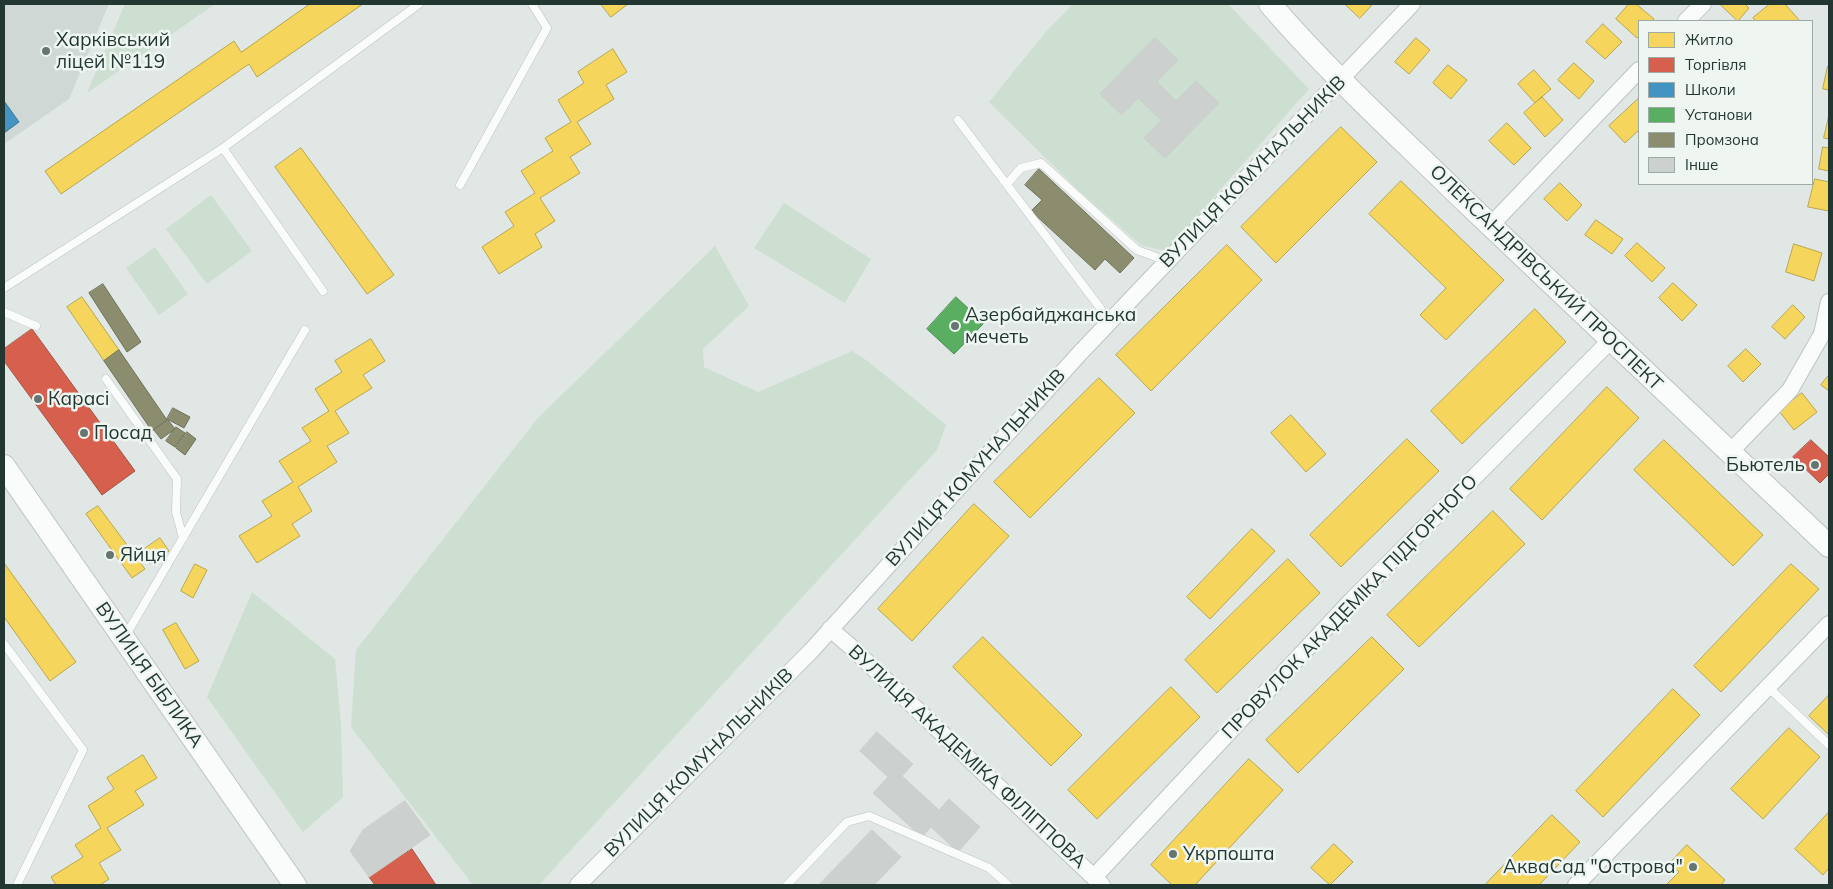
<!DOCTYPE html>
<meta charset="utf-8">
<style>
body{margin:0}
#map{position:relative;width:1833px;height:889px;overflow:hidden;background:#e1e7e4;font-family:Mulish,sans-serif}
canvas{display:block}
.frame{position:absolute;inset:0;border:5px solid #223732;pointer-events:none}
.legend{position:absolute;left:1638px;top:20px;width:175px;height:165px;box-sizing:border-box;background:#eff6f2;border:1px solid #9daaa5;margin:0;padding:6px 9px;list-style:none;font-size:15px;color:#223732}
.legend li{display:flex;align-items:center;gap:10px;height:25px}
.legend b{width:25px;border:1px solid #9daaa5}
</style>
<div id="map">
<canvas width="1833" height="889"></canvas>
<div class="frame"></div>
<ul class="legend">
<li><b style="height:14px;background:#f6d55c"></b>Житло</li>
<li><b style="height:14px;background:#d6604d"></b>Торгівля</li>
<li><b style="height:14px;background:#4393c3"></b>Школи</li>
<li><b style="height:14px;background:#5aae61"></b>Установи</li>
<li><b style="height:14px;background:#8c8c6e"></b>Промзона</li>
<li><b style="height:14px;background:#ccd0ce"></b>Інше</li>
</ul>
</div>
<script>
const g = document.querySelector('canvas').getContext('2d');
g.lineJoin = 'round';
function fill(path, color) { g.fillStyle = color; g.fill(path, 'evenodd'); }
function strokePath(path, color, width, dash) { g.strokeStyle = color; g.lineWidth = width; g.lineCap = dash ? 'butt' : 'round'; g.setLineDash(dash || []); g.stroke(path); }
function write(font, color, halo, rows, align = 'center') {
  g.font = font + ' Mulish,sans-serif'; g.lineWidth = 5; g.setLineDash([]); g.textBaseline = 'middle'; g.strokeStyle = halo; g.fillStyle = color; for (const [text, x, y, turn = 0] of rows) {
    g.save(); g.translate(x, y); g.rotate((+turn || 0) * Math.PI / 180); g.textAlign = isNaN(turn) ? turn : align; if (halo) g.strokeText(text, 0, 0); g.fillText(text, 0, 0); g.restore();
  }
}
const built = new Path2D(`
 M 4,4 L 109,4 L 69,99 L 4,144 Z`);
const green = new Path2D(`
 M 125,4 L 215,4 L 87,93 Z
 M 1073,4 L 1228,4 L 1309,89 L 1166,251 L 1141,245 L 1079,191 L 989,102 L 1044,34 Z
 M 211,195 L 252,251 L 207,284 L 166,229 Z
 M 784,203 L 871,259 L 845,303 L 754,248 Z
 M 715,246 L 749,306 L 703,349 L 704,367 L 758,392 L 852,351 L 869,362 L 946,425 L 937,450 L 539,885 L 473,885 L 351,727 L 356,650 L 538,418 Z
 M 155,247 L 188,294 L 159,315 L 126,268 Z
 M 252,592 L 335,659 L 341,724 L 343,797 L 303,832 L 207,697 Z`);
const homes = new Path2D(`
 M 310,4 L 363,4 L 257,77 L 249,64 L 61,194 L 45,171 L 234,41 L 241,52 Z
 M 601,4 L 628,4 L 611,17 Z
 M 1345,4 L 1371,4 L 1372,5 L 1360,18 Z
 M 1629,4 L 1636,4 L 1654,19 L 1652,21 L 1639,21 L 1639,36 L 1637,38 L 1616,19 Z
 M 1720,4 L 1745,4 L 1749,8 L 1738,21 Z
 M 1770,4 L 1785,4 L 1800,21 L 1756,21 L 1753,18 Z
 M 1603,24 L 1622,42 L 1605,59 L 1586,42 Z
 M 1416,38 L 1430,50 L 1409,74 L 1395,62 Z
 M 613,49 L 627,72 L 606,85 L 614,99 L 577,122 L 591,144 L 570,157 L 580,173 L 540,198 L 555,221 L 535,234 L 542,247 L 499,274 L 482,247 L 514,226 L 505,212 L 535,193 L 521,171 L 553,151 L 545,138 L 571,122 L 558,100 L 584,83 L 578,72 Z
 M 1574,63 L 1594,81 L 1579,99 L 1558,80 Z
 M 1448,65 L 1467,80 L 1451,99 L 1433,83 Z
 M 1828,66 L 1829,66 L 1829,90 L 1823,89 Z
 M 1534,70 L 1551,89 L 1535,103 L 1518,84 Z
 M 1542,97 L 1563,120 L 1545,137 L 1524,113 Z
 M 1639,98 L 1639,130 L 1625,143 L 1609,126 Z
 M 1829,115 L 1829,139 L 1824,138 Z
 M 1507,123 L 1531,148 L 1514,165 L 1489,141 Z
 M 1341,127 L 1377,162 L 1276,263 L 1241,227 Z
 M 1823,147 L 1829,148 L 1829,171 L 1819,169 Z
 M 301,148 L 394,275 L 367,294 L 275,167 Z
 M 1815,179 L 1829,182 L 1829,211 L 1808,207 Z
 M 1401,181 L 1504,280 L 1446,340 L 1420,315 L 1446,288 L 1369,214 Z
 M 1560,183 L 1582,205 L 1567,221 L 1544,199 Z
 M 1596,220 L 1623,239 L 1612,254 L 1585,235 Z
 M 1637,243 L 1665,268 L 1652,282 L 1625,256 Z
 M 1794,244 L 1822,253 L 1814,281 L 1786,272 Z
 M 1227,245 L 1262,280 L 1151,391 L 1116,355 Z
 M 1673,283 L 1697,305 L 1682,321 L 1659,298 Z
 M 82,297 L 119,350 L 104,361 L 67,307 Z
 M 1793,305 L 1805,317 L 1785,339 L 1772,327 Z
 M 1535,309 L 1566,342 L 1462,444 L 1431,411 Z
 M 371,339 L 385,361 L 363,375 L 372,388 L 335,411 L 349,433 L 327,446 L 337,462 L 298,487 L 312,511 L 292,524 L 300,536 L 257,563 L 239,536 L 272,516 L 262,501 L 293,482 L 279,461 L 311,441 L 302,428 L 329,411 L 315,389 L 342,372 L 335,361 Z
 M 1746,349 L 1761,364 L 1743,382 L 1728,366 Z
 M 1829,375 L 1829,391 L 1821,385 Z
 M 1099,378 L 1135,413 L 1030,518 L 994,482 Z
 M 1607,387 L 1639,418 L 1542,520 L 1510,489 Z
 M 1802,393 L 1817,412 L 1794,430 L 1779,411 Z
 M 1291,415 L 1326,454 L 1306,472 L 1271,433 Z
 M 1407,439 L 1439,471 L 1341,567 L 1310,535 Z
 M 1664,440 L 1763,535 L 1733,566 L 1634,470 Z
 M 974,504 L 1009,536 L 912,641 L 878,609 Z
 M 98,506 L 145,569 L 132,578 L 86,514 Z
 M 1493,511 L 1525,544 L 1419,647 L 1387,615 Z
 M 1252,529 L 1275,551 L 1210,619 L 1187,597 Z
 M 160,538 L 169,551 L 150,564 L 140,552 Z
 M 1288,559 L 1320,593 L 1217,693 L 1185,660 Z
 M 4,563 L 76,662 L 50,681 L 4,617 Z
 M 195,564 L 207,570 L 193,598 L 181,591 Z
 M 1791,564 L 1819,589 L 1721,692 L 1694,666 Z
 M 176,623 L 199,661 L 185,669 L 163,630 Z
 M 983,637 L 1082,735 L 1051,766 L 953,667 Z
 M 1372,637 L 1404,669 L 1298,773 L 1266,740 Z
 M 1171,687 L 1200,717 L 1097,819 L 1068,790 Z
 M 1673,689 L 1700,715 L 1603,817 L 1576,791 Z
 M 1829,695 L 1829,735 L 1809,716 Z
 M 1789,728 L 1820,757 L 1763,819 L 1731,789 Z
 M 143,755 L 157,778 L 135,791 L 144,805 L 107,828 L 121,850 L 99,863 L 109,879 L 100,885 L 56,885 L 51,877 L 83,857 L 75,845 L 101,828 L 88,806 L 114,789 L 107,778 Z
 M 1249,759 L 1283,790 L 1195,885 L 1172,885 L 1151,865 Z
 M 1829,812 L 1829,868 L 1823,875 L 1795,849 Z
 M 1552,815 L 1580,842 L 1539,885 L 1485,885 Z
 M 1334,844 L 1353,862 L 1330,885 L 1311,868 Z
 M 1687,845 L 1725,880 L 1721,885 L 1666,885 L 1679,872 L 1670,863 Z`);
const shops = new Path2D(`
 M 32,329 L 135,471 L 102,495 L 4,361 L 4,349 Z
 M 1811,440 L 1829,457 L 1829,474 L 1820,483 L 1793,457 Z
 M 412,849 L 436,885 L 375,885 L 369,877 Z`);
const schools = new Path2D(`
 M 4,101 L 19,122 L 4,133 Z`);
const public = new Path2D(`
 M 956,297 L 984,323 L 954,354 L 927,329 Z`);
const industry = new Path2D(`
 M 1039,169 L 1134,258 L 1120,273 L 1105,259 L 1095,270 L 1031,211 L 1042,200 L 1025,185 Z
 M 103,284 L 141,342 L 127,352 L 89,293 Z
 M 119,350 L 167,420 L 152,431 L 104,361 Z
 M 173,408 L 190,417 L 184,428 L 167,419 Z
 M 168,420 L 175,429 L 161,439 L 154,430 Z
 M 176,427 L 185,433 L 175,447 L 166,441 Z
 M 187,432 L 196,439 L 185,455 L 176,448 Z`);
const building = new Path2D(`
 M 1155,38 L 1178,60 L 1157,82 L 1176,101 L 1196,81 L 1219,103 L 1165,158 L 1144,138 L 1161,120 L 1138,98 L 1122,115 L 1100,94 Z
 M 877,732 L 913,764 L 902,776 L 939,810 L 949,799 L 980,827 L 958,852 L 931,827 L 922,837 L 873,793 L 888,777 L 860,751 Z
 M 405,801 L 430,835 L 369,877 L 350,851 L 363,830 Z
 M 872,830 L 901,857 L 874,885 L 819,885 Z`);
const lane = new Path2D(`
 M 958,120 L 1110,321
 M 223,148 L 323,291
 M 1007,184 L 1021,168 L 1041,163 L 1137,250 L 1167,261
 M 460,185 L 547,28 L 532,4
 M 4,288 L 223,148 L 419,4
 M 4,312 L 36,326
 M 106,379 L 177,479 L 176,512 L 183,538
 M 126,635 L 305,330
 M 4,644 L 83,750 L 17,885
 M 1768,687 L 1829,745
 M 787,885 L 847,822 L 869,816 L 989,868 L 1008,885`);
const street = new Path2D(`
 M 1686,21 L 1703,4
 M 1491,225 L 1639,70
 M 1730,452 L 1790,390 L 1822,334 L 1829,302
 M 830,629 L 850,646 L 1102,885
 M 1094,877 L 1351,601 L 1610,341
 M 578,885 L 811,651 L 1080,353 L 1412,4
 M 1576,885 L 1829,624`);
const secondary = new Path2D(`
 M 1270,4 C 1331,75 1401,138 1468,204 C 1588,319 1709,432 1829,546
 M 4,466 L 295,885`);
const markers = [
 [46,51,5,"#657570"],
 [955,326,5,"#657570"],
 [38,399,5,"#657570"],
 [84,433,5,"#657570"],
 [1815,465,5,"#657570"],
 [110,555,5,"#657570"],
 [1173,854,5,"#657570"],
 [1693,867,5,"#657570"]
];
const poiNames = [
 ["Харківський",56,40],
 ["ліцей №119",56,62],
 ["Азербайджанська",965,315],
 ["мечеть",965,337],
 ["Карасі",48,399],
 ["Посад",94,433],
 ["Бьютель",1805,465,"right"],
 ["Яйця",120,555],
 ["Укрпошта",1183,854],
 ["АкваСад \"Острова\"",1683,867,"right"]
];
const streetNames = [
 ["ВУЛИЦЯ КОМУНАЛЬНИКІВ",1253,172,-46],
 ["ОЛЕКСАНДРІВСЬКИЙ ПРОСПЕКТ",1546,278,44],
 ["ВУЛИЦЯ КОМУНАЛЬНИКІВ",976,468,-48],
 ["ПРОВУЛОК АКАДЕМІКА ПІДГОРНОГО",1350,607,-46],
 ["ВУЛИЦЯ БІБЛИКА",149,675,55],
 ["ВУЛИЦЯ АКАДЕМІКА ФІЛІППОВА",967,757,43],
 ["ВУЛИЦЯ КОМУНАЛЬНИКІВ",699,763,-45]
];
fill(built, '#cfd8d4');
fill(green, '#ccdfd1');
fill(homes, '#f6d55c');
strokePath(homes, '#b6a64f', 1);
fill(shops, '#d6604d');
strokePath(shops, '#a05445', 1);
fill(schools, '#4393c3');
strokePath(schools, '#397798', 1);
fill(public, '#5aae61');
strokePath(public, '#498a53', 1);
fill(industry, '#8c8c6e');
strokePath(industry, '#6c725c', 1);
fill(building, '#ccd0ce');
strokePath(building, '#cacfcd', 1);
strokePath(lane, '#bec4c1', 9);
strokePath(street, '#bec4c1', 18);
strokePath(secondary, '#bec4c1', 24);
strokePath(lane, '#fafbfb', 8);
strokePath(street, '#fafbfb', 16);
strokePath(secondary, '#fafbfb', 22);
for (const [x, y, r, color] of markers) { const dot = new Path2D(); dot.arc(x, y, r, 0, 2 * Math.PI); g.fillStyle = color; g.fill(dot); strokePath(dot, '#eff6f2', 2); }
write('19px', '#223732', '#eff6f2', poiNames, 'left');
write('19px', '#223732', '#eff6f2', streetNames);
</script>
